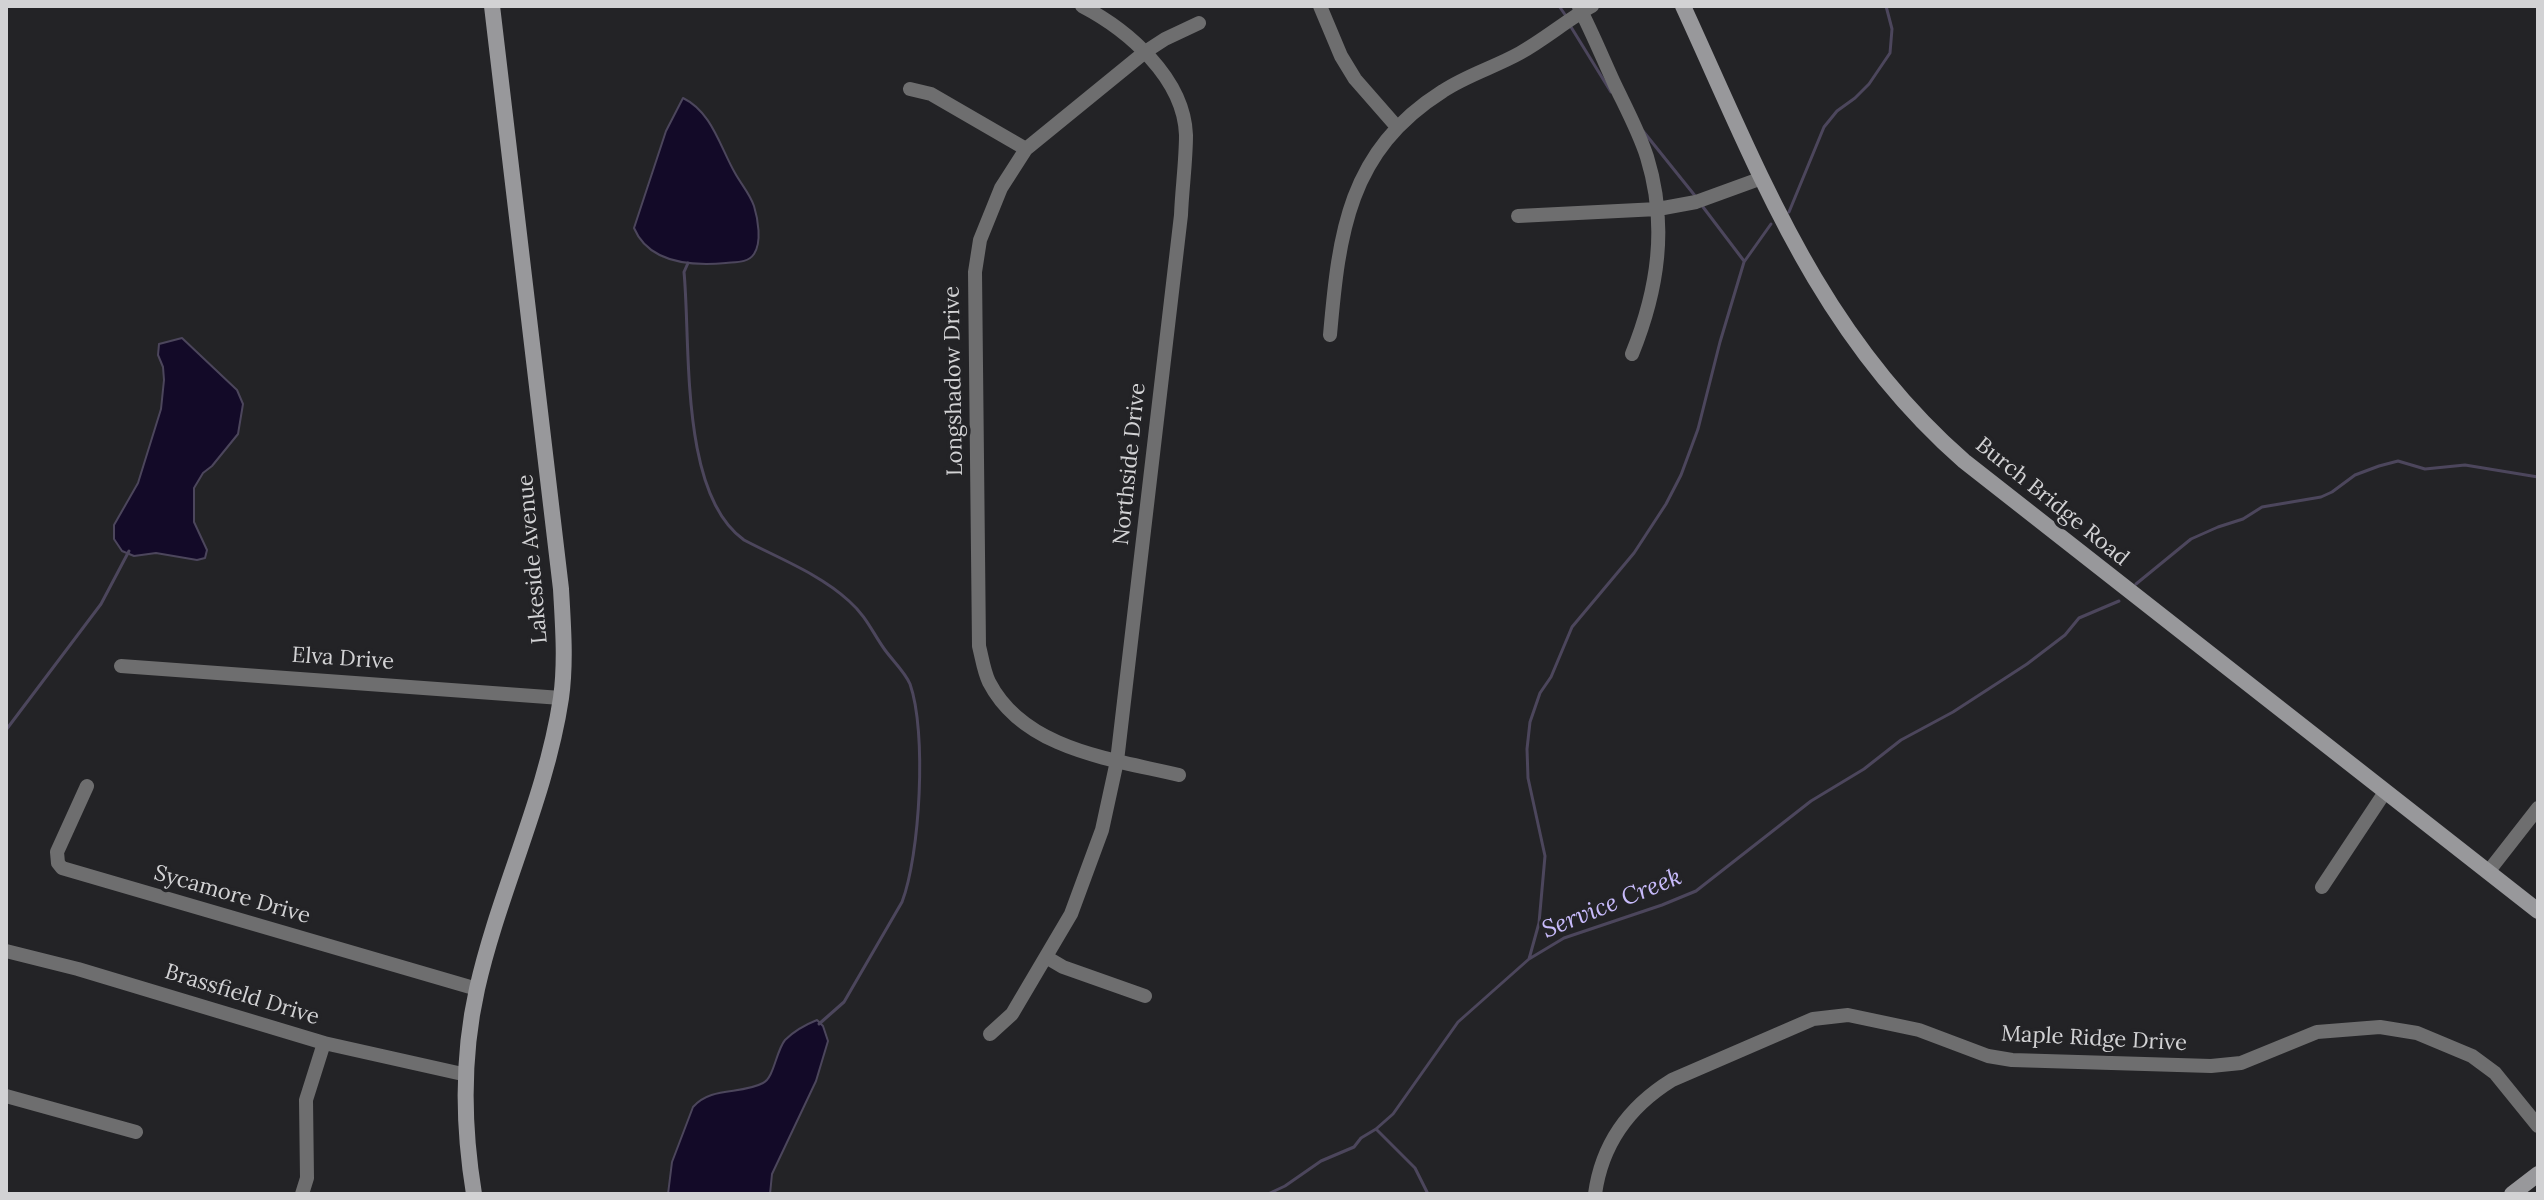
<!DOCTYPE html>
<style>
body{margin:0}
#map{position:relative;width:2544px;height:1200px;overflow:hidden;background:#232326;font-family:Lora,serif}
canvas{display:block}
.frame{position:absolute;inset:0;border:8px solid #d2d2d4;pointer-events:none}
</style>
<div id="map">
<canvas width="2544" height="1200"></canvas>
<div class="frame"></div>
</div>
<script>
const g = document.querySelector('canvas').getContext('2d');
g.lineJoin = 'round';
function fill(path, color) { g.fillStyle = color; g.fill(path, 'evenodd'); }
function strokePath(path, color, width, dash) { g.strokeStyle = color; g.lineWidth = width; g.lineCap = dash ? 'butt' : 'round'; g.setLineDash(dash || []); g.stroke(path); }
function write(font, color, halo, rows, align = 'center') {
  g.font = font + ' Lora,serif'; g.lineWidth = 7; g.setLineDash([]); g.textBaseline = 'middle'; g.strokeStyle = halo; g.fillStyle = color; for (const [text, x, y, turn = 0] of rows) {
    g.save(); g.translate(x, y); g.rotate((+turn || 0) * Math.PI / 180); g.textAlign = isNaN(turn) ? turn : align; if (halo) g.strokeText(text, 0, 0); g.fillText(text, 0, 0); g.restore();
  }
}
const water = new Path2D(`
 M 683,98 C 712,112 720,147 735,173 C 741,184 750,194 754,206 C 758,219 762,242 754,254 C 748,263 736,262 726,263 C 693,266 649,264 634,228 L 666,131 Z
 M 182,338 L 237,390 L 243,404 L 238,434 L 212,466 L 203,473 L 194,488 L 194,522 L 207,550 L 205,558 L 197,560 L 156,553 L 134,556 L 122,551 L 114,539 L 114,525 L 138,483 L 161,409 L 164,380 L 163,367 L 158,355 L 159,344 Z
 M 817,1020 L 823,1026 L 828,1041 L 816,1081 L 772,1174 L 770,1194 L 668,1194 L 672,1162 L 693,1107 C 711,1086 741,1095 763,1083 C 774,1078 776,1051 785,1040 C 793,1032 807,1024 817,1020 Z`);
const stream = new Path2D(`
 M 1559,6 L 1566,16
 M 1571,27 L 1611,92
 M 1643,131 L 1696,197
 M 1703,207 L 1744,261
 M 1789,212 L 1824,127 L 1837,111 L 1855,98 L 1869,84 L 1890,53 L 1892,29 L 1886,6
 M 688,263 L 684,272 C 691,344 679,494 744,540 C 778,558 820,574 849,601 C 867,617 872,632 885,650 C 893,661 905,672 910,684 C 927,732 920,855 902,902 L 844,1002 L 819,1024
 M 2136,584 L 2191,539 L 2218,527 L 2243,519 L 2262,507 L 2321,497 L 2332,492 L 2355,475 L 2379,466 L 2398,461 L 2425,469 L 2465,465 L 2538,477
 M 6,730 L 101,604 L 129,551
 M 1529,959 L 1539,923 L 1545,856 L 1528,778 L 1527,749 L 1530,722 L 1540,693 L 1551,677 L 1572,627 L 1634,553 L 1666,504 L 1681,475 L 1698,429 L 1720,342 L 1744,262 L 1771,224
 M 1376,1129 L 1415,1168 L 1428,1194
 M 1268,1194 L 1285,1186 L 1321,1161 L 1354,1147 L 1361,1138 L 1376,1129 L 1393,1114 L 1458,1022 L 1529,959 L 1564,938 L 1662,905 L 1696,891 L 1811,801 L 1864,769 L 1901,740 L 1953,712 L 2027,664 L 2065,635 L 2079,618 L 2119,601`);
const street = new Path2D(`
 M 1320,6 L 1341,56 L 1355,79 L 1397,127
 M 1579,7 C 1592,32 1603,59 1615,85 C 1626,108 1639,132 1647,157 C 1668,225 1658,290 1632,354
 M 910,89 L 931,94 L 1026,149
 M 1518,216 L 1658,209 L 1696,202 L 1762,178
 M 1330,335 C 1339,233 1348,151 1443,91 C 1467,75 1495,67 1520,53 C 1545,39 1567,20 1592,6
 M 121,666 L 561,698
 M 1179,775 C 1112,759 1024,750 989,682 C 984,672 982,658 979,646 L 975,272 L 980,240 L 1001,188 L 1026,149 L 1145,52 L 1165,39 L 1199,23
 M 87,786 L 57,852 L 58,863 L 62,868 L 477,989
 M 2488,872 L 2538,808
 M 2322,887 L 2385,792
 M 6,951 L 78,969 L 324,1043 L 467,1075
 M 1046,957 L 1063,967 L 1145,996
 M 990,1034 L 1012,1014 L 1071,914 L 1102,830 L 1117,761 L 1181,215 C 1182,189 1186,161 1186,135 C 1184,78 1128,30 1082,6
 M 6,1096 L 136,1132
 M 302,1194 L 307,1178 L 306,1100 L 324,1043
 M 1595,1194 C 1602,1143 1630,1106 1672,1080 L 1813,1019 L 1848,1015 L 1919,1030 L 1988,1056 L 2012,1060 L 2211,1066 L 2241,1063 L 2317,1032 L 2380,1027 L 2417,1033 L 2472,1056 L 2495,1073 L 2538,1126`);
const secondary = new Path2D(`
 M 1683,6 C 1761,176 1819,334 1964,461 L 2538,911
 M 474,1194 C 463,1127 462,1056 477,989 C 499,891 546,798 561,698 C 566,662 563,625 561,589 L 492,6
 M 2512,1194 L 2538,1174`);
const streetNames = [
 ["Longshadow Drive",954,381,-91],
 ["Northside Drive",1130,464,-84],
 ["Burch Bridge Road",2052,502,39],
 ["Lakeside Avenue",533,559,-95],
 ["Elva Drive",343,659,4],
 ["Sycamore Drive",232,895,16],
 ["Brassfield Drive",242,995,17],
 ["Maple Ridge Drive",2094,1039,3]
];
const waterNames = [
 ["Service Creek",1612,904,-22]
];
fill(water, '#130a28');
strokePath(water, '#4c465c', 2);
strokePath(stream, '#4c465c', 3);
strokePath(street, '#6e6e6f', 14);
strokePath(secondary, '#98989b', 16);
write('22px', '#d2d2d4', '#232326', streetNames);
write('italic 24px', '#c8bbfb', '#232326', waterNames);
</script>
